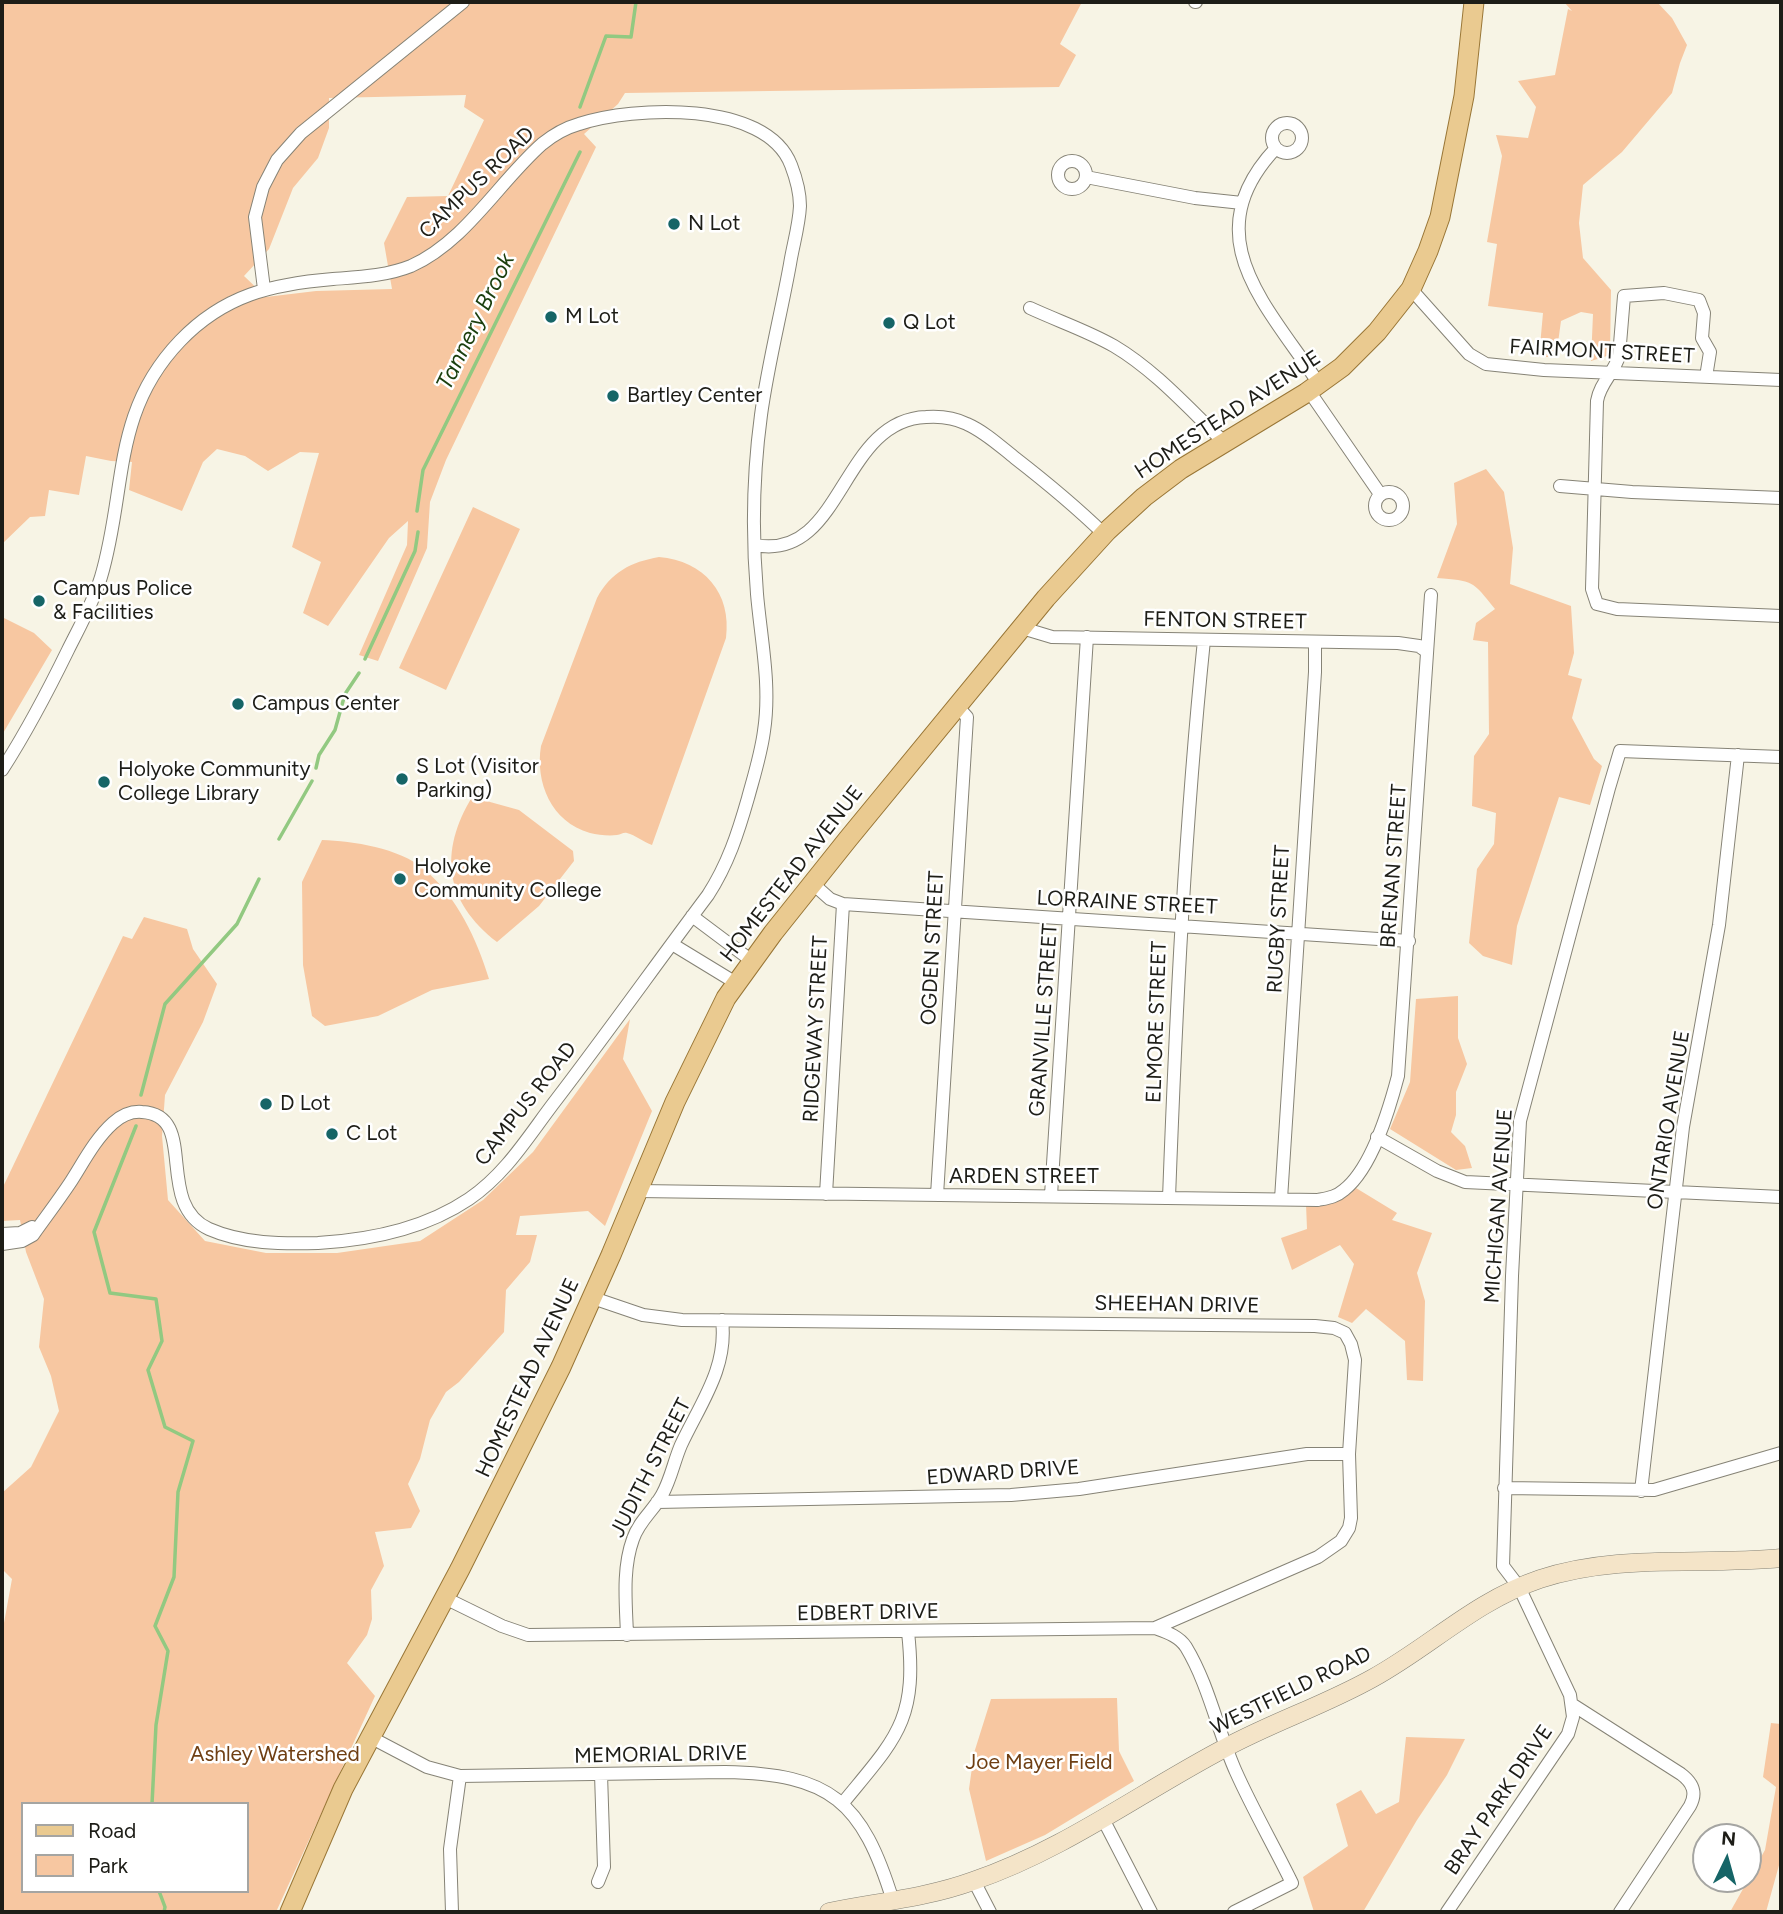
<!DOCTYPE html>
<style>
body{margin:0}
#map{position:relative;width:1783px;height:1914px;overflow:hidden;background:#f7f4e5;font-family:Figtree,sans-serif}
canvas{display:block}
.frame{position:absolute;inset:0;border:4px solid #1d1d17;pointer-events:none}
.legend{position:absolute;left:21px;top:1802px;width:228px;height:91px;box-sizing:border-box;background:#fff;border:2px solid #a5a5a2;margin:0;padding:9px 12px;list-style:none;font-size:21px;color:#1d1d17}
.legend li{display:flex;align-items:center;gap:14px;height:35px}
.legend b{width:35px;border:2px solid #a5a5a2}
.north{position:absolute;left:1692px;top:1823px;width:70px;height:70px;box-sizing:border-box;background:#fff;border:2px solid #a5a5a2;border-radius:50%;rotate:5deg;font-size:19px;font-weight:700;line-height:28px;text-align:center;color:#1d1d17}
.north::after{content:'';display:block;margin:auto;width:24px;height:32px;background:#166567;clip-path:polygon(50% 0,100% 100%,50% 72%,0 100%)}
</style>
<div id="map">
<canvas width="1783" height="1914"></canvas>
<div class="frame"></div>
<ul class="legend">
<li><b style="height:9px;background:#eaca90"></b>Road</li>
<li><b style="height:19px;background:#f7c7a1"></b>Park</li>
</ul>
<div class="north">N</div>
</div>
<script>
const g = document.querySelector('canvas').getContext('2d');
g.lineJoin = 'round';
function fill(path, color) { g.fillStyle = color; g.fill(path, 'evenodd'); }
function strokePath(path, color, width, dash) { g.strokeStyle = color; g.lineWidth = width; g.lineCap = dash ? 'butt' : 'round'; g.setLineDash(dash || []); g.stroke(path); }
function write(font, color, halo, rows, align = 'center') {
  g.font = font + ' Figtree,sans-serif'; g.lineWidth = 5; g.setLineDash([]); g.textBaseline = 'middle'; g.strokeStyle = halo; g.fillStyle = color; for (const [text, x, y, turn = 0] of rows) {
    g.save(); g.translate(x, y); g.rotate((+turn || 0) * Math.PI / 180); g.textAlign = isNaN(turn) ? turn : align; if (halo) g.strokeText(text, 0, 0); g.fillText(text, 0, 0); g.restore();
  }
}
const green = new Path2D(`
 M 2,2 L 1082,2 L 1060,44 L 1076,55 L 1059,87 L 625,93 L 618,104 L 584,134 L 596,147 L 446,460 L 430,502 L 427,548 L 378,661 L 359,655 L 407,545 L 408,521 L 389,538 L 328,626 L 303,613 L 321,562 L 292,547 L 319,453 L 300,452 L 268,471 L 245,456 L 217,449 L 203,462 L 182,511 L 129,490 L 132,462 L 111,461 L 86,456 L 79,495 L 49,490 L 45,516 L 30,517 L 2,544 ZM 466,95 L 464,107 L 484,120 L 448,196 L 407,197 L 384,243 L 392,289 L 316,291 L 266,297 L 244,276 L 269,249 L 293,188 L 318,158 L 329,128 L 329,98 Z
 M 1564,2 L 1657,2 L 1672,18 L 1687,45 L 1680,63 L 1672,93 L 1622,152 L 1583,185 L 1579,223 L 1583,258 L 1611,290 L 1610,355 L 1591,361 L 1593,314 L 1581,312 L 1561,321 L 1556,357 L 1539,357 L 1543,313 L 1488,306 L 1497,244 L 1487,242 L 1502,156 L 1496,135 L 1528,138 L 1536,107 L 1518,81 L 1555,75 L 1568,9 L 1572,11 Z
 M 1486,469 L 1504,492 L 1513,548 L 1510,584 L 1571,606 L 1574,653 L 1568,675 L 1582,679 L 1572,718 L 1594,759 L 1602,766 L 1590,805 L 1559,797 L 1517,926 L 1512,965 L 1483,956 L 1469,943 L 1477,869 L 1494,844 L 1496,813 L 1472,806 L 1474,756 L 1489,734 L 1488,642 L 1473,640 L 1476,623 L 1495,609 C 1472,580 1473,581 1437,578 L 1457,524 L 1454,483 Z
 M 473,507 L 520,529 L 446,690 L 399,668 Z
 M 659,557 C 704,561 732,593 726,638 L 652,845 C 644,842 635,835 627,833 C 623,832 621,835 617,835 C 609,836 598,835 590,833 C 551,822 535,782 541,746 L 597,598 C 611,572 631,562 659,557 Z
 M 2,617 L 34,633 L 52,650 L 2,735 Z
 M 472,797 L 519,810 L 573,851 L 574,861 L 539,906 L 497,942 C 444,901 439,852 472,797 Z
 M 322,840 C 353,841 399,848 424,869 C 457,897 477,939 489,979 L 432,990 L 378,1016 L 325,1026 L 312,1016 L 303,965 L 302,882 Z
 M 144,917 L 187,929 L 193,949 L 217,984 L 203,1022 L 165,1095 L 162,1136 L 168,1200 L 205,1241 L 266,1253 L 337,1253 L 420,1241 L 483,1200 L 533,1152 L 630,1019 L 623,1059 L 652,1111 L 605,1226 L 588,1211 L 520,1216 L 516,1235 L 537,1235 L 530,1262 L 506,1290 L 504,1332 L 459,1382 L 446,1392 L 430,1420 L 420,1459 L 408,1484 L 420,1511 L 411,1528 L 375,1532 L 384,1566 L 371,1590 L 372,1619 L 367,1635 L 347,1663 L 375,1696 L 276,1912 L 2,1912 L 2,1634 L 12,1579 L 2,1569 L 2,1493 L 31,1467 L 59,1411 L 51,1376 L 39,1347 L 44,1299 L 26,1252 L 20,1220 L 2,1221 L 2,1189 L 123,936 L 132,939 ZM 23,1804 L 247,1804 L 247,1891 L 23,1891 Z
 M 1458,996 L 1458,1038 L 1467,1064 L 1456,1092 L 1456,1115 L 1451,1132 L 1465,1146 L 1472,1168 L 1456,1170 L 1390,1129 L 1410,1082 L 1416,999 Z
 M 1356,1188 L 1397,1213 L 1392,1220 L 1432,1233 L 1417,1273 L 1425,1301 L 1423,1381 L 1407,1380 L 1405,1341 L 1366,1309 L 1352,1323 L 1338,1317 L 1354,1264 L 1340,1245 L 1292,1270 L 1281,1238 L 1307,1229 L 1306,1204 L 1336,1202 Z
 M 1117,1698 L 1119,1751 L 1134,1781 L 1045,1835 L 986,1861 L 969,1789 L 974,1753 L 991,1699 Z
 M 1771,1723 L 1781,1724 L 1781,1858 L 1766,1912 L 1730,1912 L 1765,1850 L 1776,1787 L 1763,1777 Z
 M 1406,1737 L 1465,1739 L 1447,1775 L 1417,1820 L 1363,1912 L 1314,1912 L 1303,1877 L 1348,1846 L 1336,1804 L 1361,1790 L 1376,1814 L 1399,1802 Z`);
const stream = new Path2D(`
 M 580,107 L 606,36 L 631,37 L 636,2
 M 417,511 L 423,470 L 580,152
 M 365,659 L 415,551 L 418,532
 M 316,768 L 319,755 L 335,730 L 345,694 L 359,673
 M 279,839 L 312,781
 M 141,1095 L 165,1004 L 237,924 L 259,879
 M 136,1126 L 94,1232 L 110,1293 L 156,1299 L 162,1341 L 148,1370 L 165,1427 L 193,1441 L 178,1492 L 174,1577 L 155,1626 L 168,1651 L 156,1725 L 152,1804
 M 159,1891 L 165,1907 L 164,1912`);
const street = new Path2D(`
 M 1195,2 L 1196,2
 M1272 138a15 15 0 1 1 30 0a15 15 0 1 1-30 0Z
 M 1276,148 C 1192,237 1269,307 1319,384
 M1058 175a14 14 0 1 1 28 0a14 14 0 1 1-28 0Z
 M 1086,177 L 1195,198 L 1242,203
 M 264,289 L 255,217 L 263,187 L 277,160 L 301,133 L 463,2
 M 1411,289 L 1469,354 L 1486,364 L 1544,370 L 1781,380
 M 1030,308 C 1058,321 1088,331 1114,346 C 1156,371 1189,409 1224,442
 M 1706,377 L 1710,352 L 1702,338 L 1704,313 L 1699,300 L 1664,293 L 1624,296 L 1619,356 C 1614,373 1600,383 1597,401 L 1592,589 L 1597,604 L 1617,609 L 1781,616
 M 1309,391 L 1380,494
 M 1560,486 L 1632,492 L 1781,498
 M1375 506a14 14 0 1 1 28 0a14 14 0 1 1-28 0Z
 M 755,545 C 843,562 840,420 926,417 C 940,416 955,418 967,424 C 985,432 1000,446 1015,458 C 1046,482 1076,507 1104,534
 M 1022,628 L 1052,637 L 1398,643 L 1419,646 L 1426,651
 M 2,770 C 27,731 48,691 68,650 C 80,626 93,603 101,577 C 127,490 111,413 180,341 C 224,295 272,284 333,279 C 359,277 386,276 411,266 C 466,241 498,183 542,144 C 553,135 565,128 579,124 C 633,106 766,100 791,165 C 796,178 800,193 800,206 C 799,226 793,245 790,264 C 781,314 768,364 761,415 C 753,474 752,535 757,594 C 761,640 771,685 764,731 C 761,754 754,776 748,798 C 738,833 728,864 708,895 C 657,963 608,1032 556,1100 C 529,1135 507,1173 469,1199 C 426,1228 370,1240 318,1243 C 282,1244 243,1244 209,1229 C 153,1203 200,1115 142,1112 C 131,1111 121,1116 113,1123 C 95,1139 83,1163 70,1183 C 58,1201 45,1218 33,1235 L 22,1241 L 2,1244
 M 812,883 L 830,899 L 843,904 L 826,1194
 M 843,904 L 1409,941
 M 692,916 L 752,961
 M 672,944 L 736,983
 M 1377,1137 L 1437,1171 L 1465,1182 L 1781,1197
 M 638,1191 L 1318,1200 C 1328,1198 1336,1197 1344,1190 C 1372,1168 1389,1110 1398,1076 L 1431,595
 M 937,1195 L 967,717 L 957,706
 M 1051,1195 L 1087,637
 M 1169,1198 C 1176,1011 1185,825 1204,640
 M 1281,1199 L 1315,672 L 1315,642
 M 2,1234 L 20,1233 L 32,1227
 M 593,1298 L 643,1315 L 682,1320 L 1315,1326 L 1334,1328 L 1345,1333 L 1351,1344 L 1355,1360 L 1349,1454 L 1351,1518 L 1349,1528 L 1341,1541 L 1318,1557 L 1155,1628
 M 1504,1488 L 1654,1490 L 1781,1453
 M 1641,1491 L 1683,1127 L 1719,925 L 1738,755
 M 657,1502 L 1011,1495 L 1079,1489 L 1307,1454 L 1349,1454
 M 445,1598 L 502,1626 L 528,1635 L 1155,1628 C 1166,1632 1179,1636 1186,1647 C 1209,1685 1218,1732 1236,1772 C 1253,1810 1274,1846 1292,1883 L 1234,1912
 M 627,1635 C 626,1604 622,1569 633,1539 C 639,1521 653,1511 662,1495 C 671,1479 674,1461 681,1445 C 700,1404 728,1368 722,1320
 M 1573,1705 L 1681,1774 C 1693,1783 1697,1793 1690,1806 L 1620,1912
 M 370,1737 L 427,1767 L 460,1776 L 725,1772 C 831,1774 862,1801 893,1901
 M 842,1804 C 895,1739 918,1722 908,1632
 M 1103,1819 L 1151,1912
 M 974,1881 L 990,1912
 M 598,1882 L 604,1867 L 601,1774
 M 452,1912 L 450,1849 L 460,1776
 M 1447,1912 L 1568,1734 L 1573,1717 L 1570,1695 L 1519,1587 L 1503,1566 L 1512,1276 L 1520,1121 L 1609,788 L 1620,751 L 1781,757`);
const secondary = new Path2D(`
 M 829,1912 C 878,1902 926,1898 973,1881 C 1064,1850 1141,1792 1225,1748 C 1273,1722 1325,1705 1373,1678 C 1431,1646 1475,1601 1540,1579 C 1618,1553 1701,1566 1781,1558`);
const primary = new Path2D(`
 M 290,1912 L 343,1789 L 460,1569 L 561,1367 L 611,1255 L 675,1102 L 726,998 L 773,933 L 848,839 L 1046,598 L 1107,531 L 1144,497 L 1181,469 L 1306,393 L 1342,367 L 1377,332 L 1411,289 L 1428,251 L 1440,217 L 1464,96 L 1474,2`);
const markers = [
 [674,224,7,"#166567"],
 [551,317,7,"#166567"],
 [889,323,7,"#166567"],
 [613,396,7,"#166567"],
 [39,601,7,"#166567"],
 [238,704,7,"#166567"],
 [402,779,7,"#166567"],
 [104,782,7,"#166567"],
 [400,879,7,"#166567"],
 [266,1104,7,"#166567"],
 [332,1134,7,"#166567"]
];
const streetNames = [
 ["CAMPUS ROAD",477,183,-44],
 ["FAIRMONT STREET",1602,352,3],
 ["HOMESTEAD AVENUE",1228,415,-33],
 ["FENTON STREET",1225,621,1],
 ["BRENAN STREET",1394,866,-86],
 ["HOMESTEAD AVENUE",792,874,-52],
 ["LORRAINE STREET",1127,903,3],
 ["RUGBY STREET",1279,919,-87],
 ["OGDEN STREET",933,948,-87],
 ["GRANVILLE STREET",1044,1020,-86],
 ["ELMORE STREET",1157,1022,-88],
 ["RIDGEWAY STREET",816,1029,-87],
 ["CAMPUS ROAD",526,1104,-52],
 ["ONTARIO AVENUE",1669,1120,-81],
 ["ARDEN STREET",1024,1177],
 ["MICHIGAN AVENUE",1499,1206,-86],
 ["SHEEHAN DRIVE",1177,1305,1],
 ["HOMESTEAD AVENUE",528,1378,-65],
 ["JUDITH STREET",651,1468,-63],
 ["EDWARD DRIVE",1003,1473,-4],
 ["EDBERT DRIVE",868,1613,-1],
 ["WESTFIELD ROAD",1291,1691,-26],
 ["MEMORIAL DRIVE",661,1755,-1],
 ["BRAY PARK DRIVE",1499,1800,-56]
];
const poiNames = [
 ["N Lot",688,224],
 ["M Lot",565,317],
 ["Q Lot",903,323],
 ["Bartley Center",627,396],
 ["Campus Police",53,589],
 ["& Facilities",53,613],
 ["Campus Center",252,704],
 ["S Lot (Visitor",416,767],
 ["Parking)",416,791],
 ["Holyoke Community",118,770],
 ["College Library",118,794],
 ["Holyoke",414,867],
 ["Community College",414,891],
 ["D Lot",280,1104],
 ["C Lot",346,1134]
];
const parkNames = [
 ["Ashley Watershed",275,1755],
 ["Joe Mayer Field",1039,1763]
];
const waterNames = [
 ["Tannery Brook",476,322,-64]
];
fill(green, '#f7c7a1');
strokePath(stream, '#92c981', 3.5);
strokePath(street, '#868376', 14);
strokePath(secondary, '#868376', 19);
strokePath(primary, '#997636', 21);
strokePath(street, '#fff', 12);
strokePath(secondary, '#f4e4c8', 18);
strokePath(primary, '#eaca90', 19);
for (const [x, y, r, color] of markers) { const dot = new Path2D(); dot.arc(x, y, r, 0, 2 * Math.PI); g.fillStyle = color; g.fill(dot); strokePath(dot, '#fff', 2.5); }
write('21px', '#1d1d17', '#fff', streetNames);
write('21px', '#1d1d17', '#fff', poiNames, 'left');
write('21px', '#6f3f13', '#fff', parkNames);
write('italic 23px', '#1b3f0e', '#fff', waterNames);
</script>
